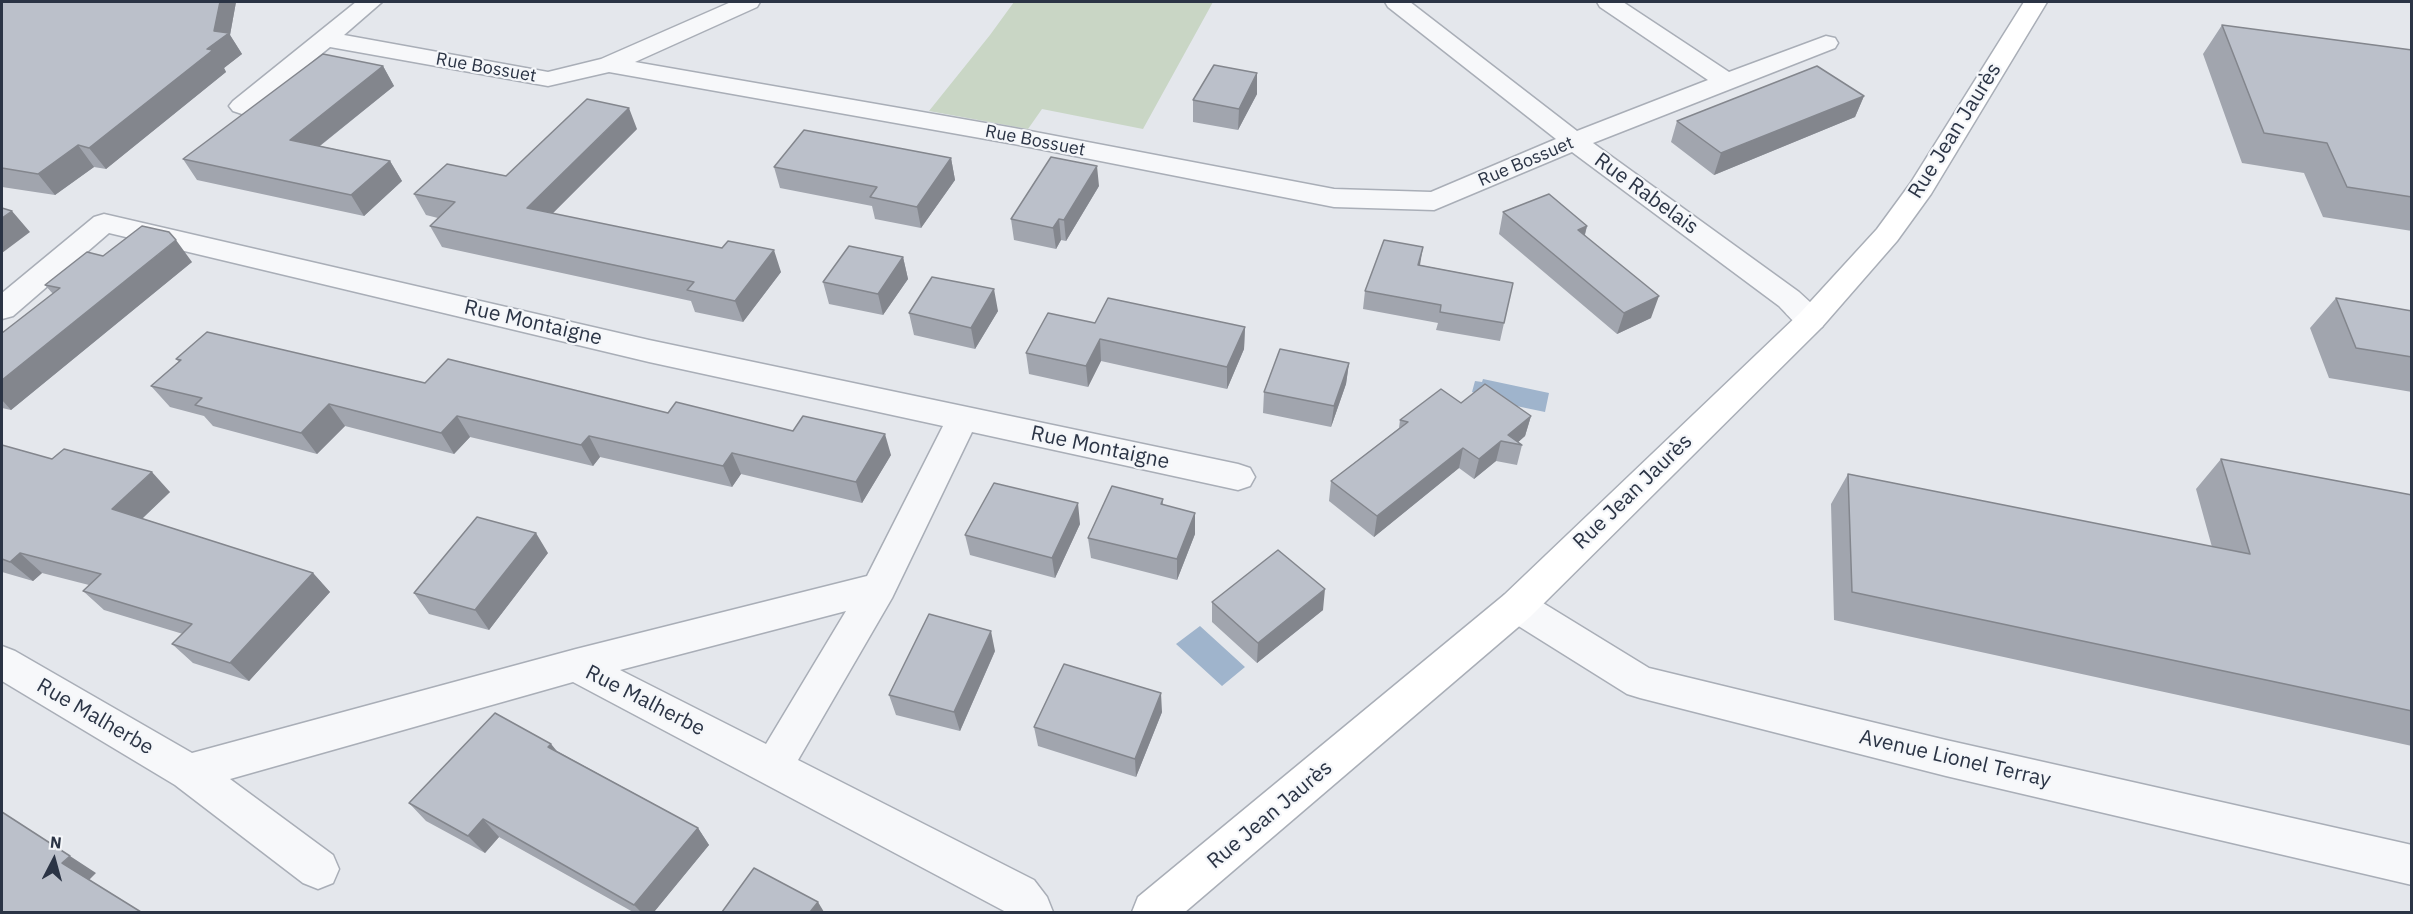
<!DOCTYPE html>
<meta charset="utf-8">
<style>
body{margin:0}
#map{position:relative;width:2413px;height:914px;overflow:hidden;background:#e4e7ec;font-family:"IBM Plex Sans",sans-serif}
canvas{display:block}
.frame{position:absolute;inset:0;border:3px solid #2b3445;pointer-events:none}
.north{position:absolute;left:24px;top:830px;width:60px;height:60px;-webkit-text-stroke:4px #f4f6f9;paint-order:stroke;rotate:6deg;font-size:16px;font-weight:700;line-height:24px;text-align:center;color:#2b3445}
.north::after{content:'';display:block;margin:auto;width:21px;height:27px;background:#2b3445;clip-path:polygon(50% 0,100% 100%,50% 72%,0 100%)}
</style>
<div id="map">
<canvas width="2413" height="914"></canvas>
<div class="frame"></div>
<div class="north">N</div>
</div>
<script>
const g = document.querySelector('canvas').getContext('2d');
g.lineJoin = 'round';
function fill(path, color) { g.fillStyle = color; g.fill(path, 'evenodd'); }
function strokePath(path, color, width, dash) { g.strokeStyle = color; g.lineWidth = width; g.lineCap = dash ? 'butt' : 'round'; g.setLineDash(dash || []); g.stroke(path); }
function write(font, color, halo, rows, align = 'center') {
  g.font = font + ' "IBM Plex Sans",sans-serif'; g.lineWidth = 4.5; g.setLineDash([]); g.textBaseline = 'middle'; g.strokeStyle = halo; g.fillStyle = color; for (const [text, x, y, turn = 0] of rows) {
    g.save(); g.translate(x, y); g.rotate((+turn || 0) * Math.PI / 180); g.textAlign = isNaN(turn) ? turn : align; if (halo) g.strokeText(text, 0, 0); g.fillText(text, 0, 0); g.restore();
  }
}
const green = new Path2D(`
 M 1014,2 L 1213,2 L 1143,129 L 1042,109 L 1028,129 L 929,111 L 990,35 Z`);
const water = new Path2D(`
 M 1483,379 L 1549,393 L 1545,412 L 1478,398 L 1479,394 L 1472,392 L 1475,381 L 1482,382 Z
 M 1200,626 L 1245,667 L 1222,686 L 1176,644 Z`);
const minor = new Path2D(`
 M 356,2 L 382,2 L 344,35 L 548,72 L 601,59 L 731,2 L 760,2 L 757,7 L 635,62 L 1014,128 L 1334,189 L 1431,192 L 1556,139 L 1388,7 L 1385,2 L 1410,2 L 1577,131 L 1708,80 L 1600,7 L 1597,2 L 1623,2 L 1729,72 L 1826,36 L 1835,38 L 1838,43 L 1835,48 L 1593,143 L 1799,292 L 1822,313 L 1826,320 L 1822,327 C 1800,334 1793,320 1779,306 L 1572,152 L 1434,210 L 1334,207 L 1014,144 L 609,72 L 548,86 L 330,47 L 251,111 L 242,114 L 233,111 L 229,106 L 233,101 Z
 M 104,214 L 649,340 L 1238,464 L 1250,468 L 1255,477 L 1250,486 L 1238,490 L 972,432 L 892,598 L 798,760 L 1034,880 L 1047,897 L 1053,912 L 1006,912 L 573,682 L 230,779 L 333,855 L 339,869 L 333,883 L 318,889 L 303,883 L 175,785 L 2,681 L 2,646 L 15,651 L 192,753 L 576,649 L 867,576 L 943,426 L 649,362 L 109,233 L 13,316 L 2,319 L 2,293 L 94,217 ZM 846,611 L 766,744 L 620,670 Z
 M 1517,591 L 1530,595 L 1649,668 L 1946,740 L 2412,845 L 2412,885 L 1946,776 L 1640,698 L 1627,694 L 1504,617 L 1499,606 L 1504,595 Z`);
const secondary = new Path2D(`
 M 2024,2 L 2047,2 L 1931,194 L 1897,241 L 1822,327 L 1530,617 L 1185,912 L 1132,912 L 1138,897 L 1504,595 L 1800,313 L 1877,229 L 1910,184 Z`);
const wall = new Path2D(`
 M 2,2 L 236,2 L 230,35 L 242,54 L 224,68 L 226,72 L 106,169 L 94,167 L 55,195 L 2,187 Z
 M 2222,25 L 2412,50 L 2412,231 L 2323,217 L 2304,173 L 2242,163 L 2203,54 Z
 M 383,66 L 394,86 L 320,146 L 390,161 L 402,181 L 364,216 L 197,180 L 183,159 Z
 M 1257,94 L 1238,130 L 1193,122 L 1193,100 Z
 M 1864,96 L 1855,117 L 1714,175 L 1671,142 L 1677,121 Z
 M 637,129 L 553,213 L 781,272 L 743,322 L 695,312 L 691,301 L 442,247 L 430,226 L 438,218 L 426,215 L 414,194 L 506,176 Z
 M 951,158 L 955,180 L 921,228 L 875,219 L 872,206 L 780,188 L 774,167 Z
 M 1099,186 L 1066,241 L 1061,240 L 1056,249 L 1014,240 L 1011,219 Z
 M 1503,212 L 1587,226 L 1585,235 L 1651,318 L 1617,334 L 1499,234 Z
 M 103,256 L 192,262 L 11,410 L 2,408 L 2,333 L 53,294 L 45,285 Z
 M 903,257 L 908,279 L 883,315 L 829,304 L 823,282 Z
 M 1420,265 L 1513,283 L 1500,341 L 1436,330 L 1438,323 L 1363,309 L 1365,291 Z
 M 2336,298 L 2412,311 L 2412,392 L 2329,378 L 2310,328 Z
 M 998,311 L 975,349 L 914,335 L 909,313 Z
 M 1095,323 L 1245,327 L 1244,349 L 1227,389 L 1101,361 L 1088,387 L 1029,374 L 1026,353 Z
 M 176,359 L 425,383 L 668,413 L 891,455 L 862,503 L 741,474 L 732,487 L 600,457 L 593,466 L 470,437 L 454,454 L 345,426 L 317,454 L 213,426 L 204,416 L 170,407 L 151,386 L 179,362 Z
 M 1349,363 L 1346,384 L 1331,427 L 1263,413 L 1264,392 Z
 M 1461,403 L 1531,416 L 1525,436 L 1518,442 L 1522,445 L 1517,465 L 1496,461 L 1474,479 L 1459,468 L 1374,537 L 1329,501 L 1331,481 L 1399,428 L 1400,420 Z
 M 2,445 L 170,492 L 142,519 L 313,573 L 330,592 L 249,681 L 193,663 L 172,644 L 183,634 L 104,610 L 83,591 L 89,585 L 42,573 L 33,581 L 2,572 Z
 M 2221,459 L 2412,495 L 2412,746 L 1834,620 L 1831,504 L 1848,474 L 2212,547 L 2196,489 Z
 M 1163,499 L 1163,505 L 1195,534 L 1177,580 L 1091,558 L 1088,538 Z
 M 1080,524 L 1055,578 L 970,555 L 965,535 Z
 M 548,553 L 489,630 L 429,614 L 414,593 Z
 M 1212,602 L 1323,610 L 1257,663 L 1212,622 Z
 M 995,651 L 960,731 L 896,715 L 889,695 Z
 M 1162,712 L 1136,777 L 1038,746 L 1034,727 Z
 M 551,744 L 557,751 L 698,828 L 709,845 L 654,912 L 633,912 L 499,837 L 485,853 L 426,821 L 409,803 Z`);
const shadedWall = new Path2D(`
 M 220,2 L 236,2 L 230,35 L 242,54 L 224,68 L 226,72 L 106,169 L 89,148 L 207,49 L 214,31 Z
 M 383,66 L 394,86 L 302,160 L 290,140 Z
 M 1257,73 L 1257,94 L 1238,130 L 1239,109 Z
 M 1864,96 L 1855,117 L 1714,175 L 1721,153 Z
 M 629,108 L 637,129 L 537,229 L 527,208 Z
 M 78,145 L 94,167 L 55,195 L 38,174 Z
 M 951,158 L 955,180 L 921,228 L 917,207 Z
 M 390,161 L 402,181 L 364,216 L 351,195 Z
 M 1097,166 L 1099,186 L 1066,241 L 1064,220 Z
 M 12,211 L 30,232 L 2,253 L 2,218 Z
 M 1059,219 L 1061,240 L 1056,249 L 1053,228 Z
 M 1587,226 L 1581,248 L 1578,230 Z
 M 176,240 L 192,262 L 11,410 L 2,400 L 2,380 Z
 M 1423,247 L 1420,265 L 1418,265 Z
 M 774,250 L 781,272 L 743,322 L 735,301 Z
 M 903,257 L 908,279 L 883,315 L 878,294 Z
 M 994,289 L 998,311 L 975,349 L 971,328 Z
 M 1659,296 L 1651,318 L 1617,334 L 1624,313 Z
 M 1245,327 L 1244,349 L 1227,389 L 1227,367 Z
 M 1100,339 L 1101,361 L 1088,387 L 1086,366 Z
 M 1349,363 L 1346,384 L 1331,427 L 1334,406 Z
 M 329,404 L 345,426 L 317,454 L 301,433 Z
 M 457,416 L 470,437 L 454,454 L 441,433 Z
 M 1531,416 L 1525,436 L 1516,444 L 1508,435 Z
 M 885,434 L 891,455 L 862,503 L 856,482 Z
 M 589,436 L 600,457 L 593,466 L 581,445 Z
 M 1501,441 L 1496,461 L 1474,479 L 1479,459 Z
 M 1463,448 L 1459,468 L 1374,537 L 1377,516 Z
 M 732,453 L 741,474 L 732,487 L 723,466 Z
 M 152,472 L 170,492 L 131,529 L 112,509 Z
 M 1078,503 L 1080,524 L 1055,578 L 1052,558 Z
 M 1195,513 L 1195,534 L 1177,580 L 1177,559 Z
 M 536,533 L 548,553 L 489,630 L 475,610 Z
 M 20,553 L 42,573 L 33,581 L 10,562 Z
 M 313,573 L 330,592 L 249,681 L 230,663 Z
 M 1325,589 L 1323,610 L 1257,663 L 1258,643 Z
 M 991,631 L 995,651 L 960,731 L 954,712 Z
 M 1161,693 L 1162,712 L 1136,777 L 1135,759 Z
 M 551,744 L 565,762 L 548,747 Z
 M 483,819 L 499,837 L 485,853 L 468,836 Z
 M 698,828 L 709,845 L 654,912 L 641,912 L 634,905 Z
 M 70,856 L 96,873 L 88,881 L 62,863 Z
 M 818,902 L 824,912 L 810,912 Z`);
const building = new Path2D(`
 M 2,2 L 220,2 L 214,31 L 229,33 L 207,49 L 213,50 L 89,148 L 78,145 L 38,174 L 2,168 Z
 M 2222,25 L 2412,50 L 2412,197 L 2347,187 L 2327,143 L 2264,133 Z
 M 323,54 L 383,66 L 290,140 L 390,161 L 351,195 L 183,159 Z
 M 1214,65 L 1257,73 L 1239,109 L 1193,100 Z
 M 1817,66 L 1864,96 L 1721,153 L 1677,121 Z
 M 587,99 L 629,108 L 527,208 L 722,248 L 728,241 L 774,250 L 735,301 L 687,290 L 694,282 L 430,226 L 455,202 L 414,194 L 447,164 L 506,176 Z
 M 804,130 L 951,158 L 917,207 L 870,197 L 877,187 L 774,167 Z
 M 1051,157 L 1097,166 L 1064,220 L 1059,219 L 1053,228 L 1011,219 Z
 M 1549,194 L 1587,226 L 1578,230 L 1659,296 L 1624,313 L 1503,212 Z
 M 2,208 L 12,211 L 2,218 Z
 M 142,226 L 169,232 L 176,240 L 2,380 L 2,333 L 60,288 L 45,285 L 87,252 L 103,256 Z
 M 1384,240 L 1423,247 L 1418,265 L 1513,283 L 1504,323 L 1440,312 L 1441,305 L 1365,291 Z
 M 849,246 L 903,257 L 878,294 L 823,282 Z
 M 932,277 L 994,289 L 971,328 L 909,313 Z
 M 1108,298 L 1245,327 L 1227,367 L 1100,339 L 1086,366 L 1026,353 L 1048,313 L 1095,323 Z
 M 2336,298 L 2412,311 L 2412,357 L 2356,348 Z
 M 207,332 L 425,383 L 448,359 L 668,413 L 676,402 L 793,431 L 803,416 L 885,434 L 856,482 L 732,453 L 723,466 L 589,436 L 581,445 L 457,416 L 441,433 L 329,404 L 301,433 L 195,405 L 202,398 L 151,386 L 181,360 L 176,359 Z
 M 1280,349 L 1349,363 L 1334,406 L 1264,392 Z
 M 1485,384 L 1531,416 L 1508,435 L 1522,445 L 1501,441 L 1479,459 L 1463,448 L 1377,516 L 1331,481 L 1408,422 L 1400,420 L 1441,389 L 1461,403 Z
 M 2,445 L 52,459 L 64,449 L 152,472 L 112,509 L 313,573 L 230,663 L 172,644 L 192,624 L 83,591 L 101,574 L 20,553 L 10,562 L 2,559 Z
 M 2221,459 L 2412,495 L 2412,711 L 1852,592 L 1848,474 L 2250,554 Z
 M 994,483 L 1078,503 L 1052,558 L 965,535 Z
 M 1112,486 L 1163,499 L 1161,504 L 1195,513 L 1177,559 L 1088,538 Z
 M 477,517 L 536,533 L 475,610 L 414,593 Z
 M 1278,550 L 1325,589 L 1258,643 L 1212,602 Z
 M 929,614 L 991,631 L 954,712 L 889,695 Z
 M 1064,664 L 1161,693 L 1135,759 L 1034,727 Z
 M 495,713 L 551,744 L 548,747 L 698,828 L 634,905 L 483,819 L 468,836 L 409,803 Z
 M 2,812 L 70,856 L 62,863 L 141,912 L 2,912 Z
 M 754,868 L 818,902 L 810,912 L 722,912 Z`);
const farStreetnames = [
 ["Rue Bossuet",486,68,10],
 ["Rue Bossuet",1035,141,11],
 ["Rue Bossuet",1526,162,-23]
];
const streetNames = [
 ["Rue Jean Jaurès",1955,131,-58],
 ["Rue Rabelais",1646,194,36],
 ["Rue Montaigne",533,323,13],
 ["Rue Montaigne",1100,448,12],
 ["Rue Jean Jaurès",1633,492,-44],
 ["Rue Malherbe",645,701,27],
 ["Rue Malherbe",95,717,30],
 ["Avenue Lionel Terray",1955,759,13],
 ["Rue Jean Jaurès",1270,815,-40]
];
fill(green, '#c9d6c5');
fill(water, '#9fb4cc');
strokePath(minor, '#a9aeb7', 3);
strokePath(secondary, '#a9aeb7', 3);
fill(minor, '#f7f8fa');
fill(secondary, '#fff');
fill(wall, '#a1a5ae');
fill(shadedWall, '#83868d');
fill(building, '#bbc0ca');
strokePath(building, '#83868d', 1.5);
write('18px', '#2b3445', '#f4f6f9', farStreetnames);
write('21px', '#2b3445', '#f4f6f9', streetNames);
</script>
